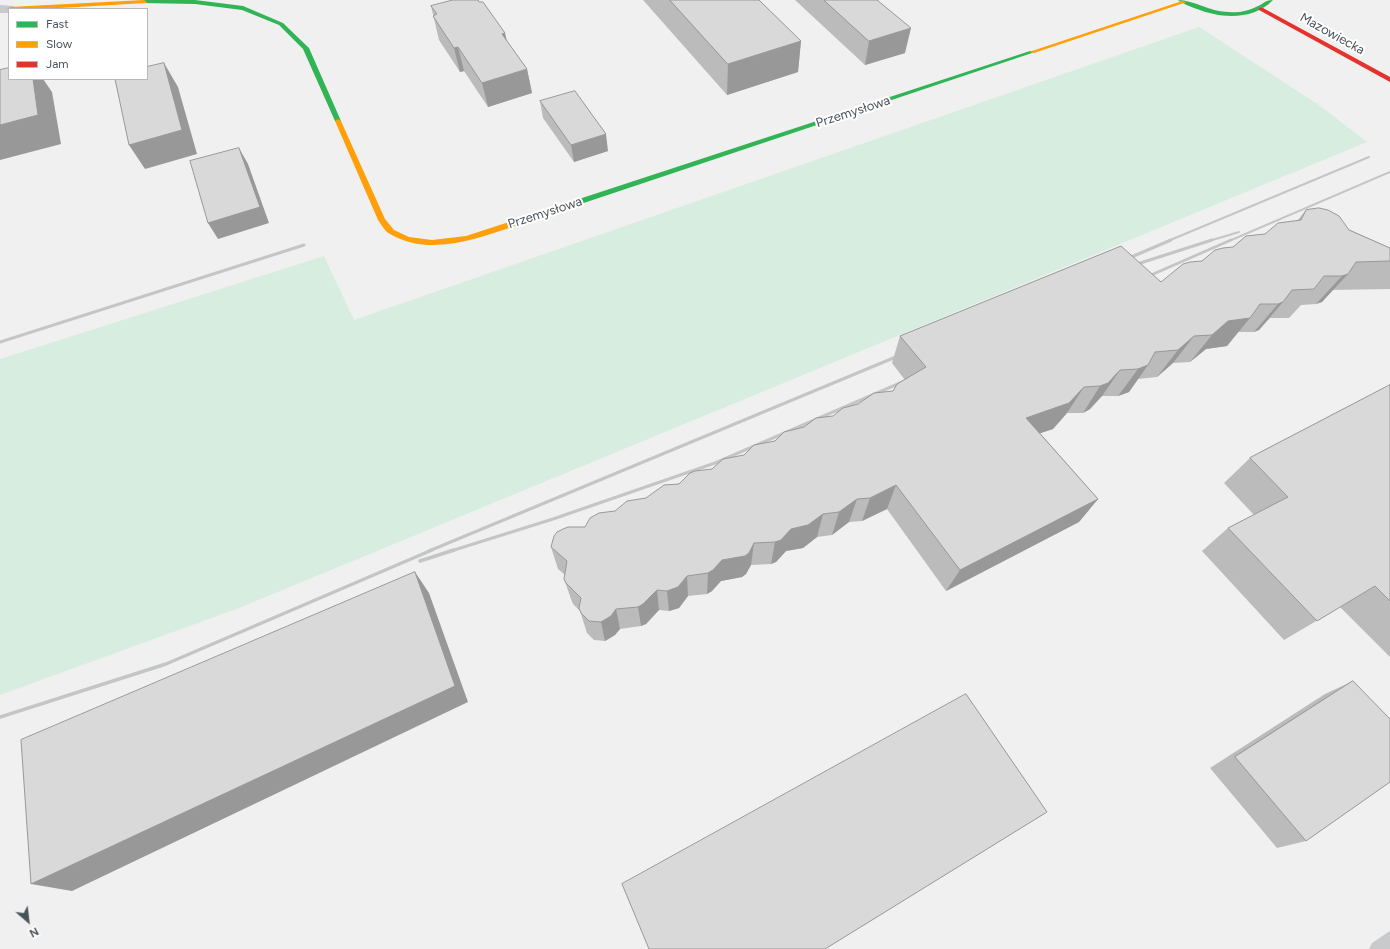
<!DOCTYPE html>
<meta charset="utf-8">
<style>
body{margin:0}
#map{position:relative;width:1390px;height:949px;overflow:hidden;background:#f0f0f0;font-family:Figtree,sans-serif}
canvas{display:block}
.legend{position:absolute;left:8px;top:8px;width:140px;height:72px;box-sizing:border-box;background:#fff;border:1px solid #b6babd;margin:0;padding:5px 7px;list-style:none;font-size:12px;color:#49525a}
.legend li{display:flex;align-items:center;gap:8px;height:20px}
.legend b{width:20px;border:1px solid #b6babd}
.north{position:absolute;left:8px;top:901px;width:40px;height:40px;-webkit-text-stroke:3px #fff;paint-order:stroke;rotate:152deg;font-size:11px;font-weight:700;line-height:16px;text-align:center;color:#49525a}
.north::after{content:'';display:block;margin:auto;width:14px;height:18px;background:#49525a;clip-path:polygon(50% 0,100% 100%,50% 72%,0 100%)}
</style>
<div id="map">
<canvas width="1390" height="949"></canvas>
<ul class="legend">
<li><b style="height:5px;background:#30b455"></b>Fast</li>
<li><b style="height:5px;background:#ff9f0a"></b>Slow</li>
<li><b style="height:5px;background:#e5322d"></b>Jam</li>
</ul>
<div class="north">N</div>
</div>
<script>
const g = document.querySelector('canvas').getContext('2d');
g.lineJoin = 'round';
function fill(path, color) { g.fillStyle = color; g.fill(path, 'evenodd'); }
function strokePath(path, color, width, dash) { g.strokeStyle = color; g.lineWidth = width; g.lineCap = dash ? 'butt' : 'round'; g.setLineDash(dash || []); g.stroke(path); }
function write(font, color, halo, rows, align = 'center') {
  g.font = font + ' Figtree,sans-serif'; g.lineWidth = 4; g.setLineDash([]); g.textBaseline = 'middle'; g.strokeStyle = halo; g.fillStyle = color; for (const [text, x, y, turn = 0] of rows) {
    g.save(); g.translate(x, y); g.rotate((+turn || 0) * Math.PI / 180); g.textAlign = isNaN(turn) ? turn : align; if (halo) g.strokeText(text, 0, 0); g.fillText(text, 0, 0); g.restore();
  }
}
const green = new Path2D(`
 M 1199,27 L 1319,105 L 1367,142 L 239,608 L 0,695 L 0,359 L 324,256 L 354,320 Z`);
const lane = new Path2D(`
 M 1390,931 L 1390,949 L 1369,949 L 1372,943 Z`);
const street = new Path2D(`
 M 0,5 L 14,6 L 16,9 L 9,9 L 9,13 L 0,13 Z`);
const fast = new Path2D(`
 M 144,0 L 195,0 L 243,6 L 283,23 L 309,48 L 341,121 L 338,123 L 335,121 L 303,49 L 279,25 L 242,10 L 195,4 L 142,3 L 142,1 Z
 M 1178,0 C 1194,0 1210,12 1229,12 C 1239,13 1248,11 1256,7 C 1264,4 1264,0 1273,0 C 1254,20 1222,19 1197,9 C 1191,7 1183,4 1178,0 Z
 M 1030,51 L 1035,52 L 515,226 L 509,226 L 508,224 L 509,222 Z`);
const slow = new Path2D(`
 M 144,0 L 147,2 L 146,3 L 43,9 L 9,9 L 9,10 L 7,9 L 10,7 Z
 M 1182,1 L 1187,2 L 1034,53 L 1029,52 Z
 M 338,119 L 341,121 L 385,219 L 394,230 L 409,237 L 432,240 L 466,236 L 512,221 L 516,224 L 515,226 C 476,239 429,257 390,234 C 385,232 381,224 378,220 L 335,121 Z`);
const jam = new Path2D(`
 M 1259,8 L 1263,8 L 1390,77 L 1390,82 L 1259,10 Z`);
const railFar2 = new Path2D(`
 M 1168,241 L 1369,157
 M 1209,241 L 1239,232
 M 1229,241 L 1390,172`);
const railFar1 = new Path2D(`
 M 1122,261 L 1171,240
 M 1131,266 L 1212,240
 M 1142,279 L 1231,240
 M 0,342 L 304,245
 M 429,551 L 903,354
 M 451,551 L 553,519 L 715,463 L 907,380`);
const rail = new Path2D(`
 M 420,561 L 454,550
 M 0,717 L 166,664 L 432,550`);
const wall = new Path2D(`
 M 643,0 L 759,0 L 801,41 L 798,72 L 727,95 Z
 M 795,0 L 877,0 L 905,53 L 865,65 Z
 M 431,6 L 505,33 L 507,41 L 527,69 L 532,93 L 488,107 L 464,71 L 460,72 L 439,40 Z
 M 540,101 L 608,151 L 574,162 L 543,118 Z
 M 1306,210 L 1390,248 L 1390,289 L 1332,290 L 1322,302 L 1316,304 L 1301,305 L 1289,318 L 1270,318 L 1259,330 L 1254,332 L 1238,332 L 1227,346 L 1206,349 L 1190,362 L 1173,363 L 1157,377 L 1138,379 L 1129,392 L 1118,396 L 1102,396 L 1090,409 L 1083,413 L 1067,413 L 1053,429 L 1040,433 L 1098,499 L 1079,522 L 946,591 L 887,509 L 862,521 L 849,522 L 832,535 L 817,537 L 803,548 L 786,551 L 776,562 L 771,564 L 751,565 L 746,574 L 742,577 L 721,581 L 712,591 L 707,594 L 688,596 L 679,608 L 669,611 L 659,610 L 646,624 L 641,626 L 620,629 L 615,635 L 605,641 L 594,640 L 587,633 L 580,611 L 573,604 L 571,599 L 564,579 L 565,575 L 558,569 L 551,547 L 585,527 L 615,511 L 744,455 L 804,427 L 833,416 L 858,404 L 893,391 L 905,380 L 892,363 L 900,336 L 1161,282 L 1202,261 L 1233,247 L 1297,221 Z
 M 1390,385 L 1390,657 L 1340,607 L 1284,640 L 1202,551 L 1228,528 L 1254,515 L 1224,483 L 1250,458 Z
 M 1353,681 L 1306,841 L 1277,848 L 1210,768 L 1325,694 Z`);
const shadedWall = new Path2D(`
 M 911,28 L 905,53 L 865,65 L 869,41 Z
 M 505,33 L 510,58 L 502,34 Z
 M 801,41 L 798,72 L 727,95 L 728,64 Z
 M 458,47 L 464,71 L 460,72 L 454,48 Z
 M 164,63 L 178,87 L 197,154 L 145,169 L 129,145 Z
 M 527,69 L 532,93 L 488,107 L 482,83 Z
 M 33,79 L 43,79 L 52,92 L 61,144 L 0,160 L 0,125 Z
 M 606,134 L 608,151 L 574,162 L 571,145 Z
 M 239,148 L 248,164 L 269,223 L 218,239 L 208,223 Z
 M 1348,274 L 1322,302 L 1316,304 L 1342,276 Z
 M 1283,302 L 1259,330 L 1254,332 L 1278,304 Z
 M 1250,318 L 1227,346 L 1206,349 L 1190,362 L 1212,335 L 1228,321 Z
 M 1194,336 L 1173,363 L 1157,377 L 1178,350 Z
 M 1148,365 L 1129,392 L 1118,396 L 1138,369 Z
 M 1120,370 L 1102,396 L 1090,409 L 1083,413 L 1100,386 Z
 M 1084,387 L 1067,413 L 1053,429 L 1011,443 L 1026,418 Z
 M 896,485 L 887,509 L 862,521 L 870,498 Z
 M 857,499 L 849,522 L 832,535 L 839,512 Z
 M 1098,499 L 1079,522 L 946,591 L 960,570 Z
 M 823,514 L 817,537 L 803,548 L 786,551 L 776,562 L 771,564 L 775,542 L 791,529 Z
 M 754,543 L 751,565 L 746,574 L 742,577 L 721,581 L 712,591 L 707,594 L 708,573 L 722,560 Z
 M 415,572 L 429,593 L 468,702 L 72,891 L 31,884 Z
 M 687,576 L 688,596 L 679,608 L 669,611 L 667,591 Z
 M 657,590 L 659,610 L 646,624 L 641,626 L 638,607 Z
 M 616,609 L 620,629 L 615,635 L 605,641 L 601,622 Z`);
const building = new Path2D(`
 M 453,0 L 478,0 L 479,2 L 483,2 L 505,33 L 502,34 L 527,69 L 482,83 L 458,47 L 454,48 L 433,16 L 437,14 L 431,6 Z
 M 670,0 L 759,0 L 801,41 L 728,64 Z
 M 824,0 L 877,0 L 911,28 L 869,41 Z
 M 164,63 L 182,130 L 129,145 L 115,79 L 147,79 L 147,67 Z
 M 9,68 L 9,79 L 33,79 L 38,115 L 0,125 L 0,70 Z
 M 575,91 L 606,134 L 571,145 L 540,101 Z
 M 239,148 L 260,207 L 208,223 L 190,161 Z
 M 1319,208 L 1328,210 L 1339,216 L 1349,230 L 1390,248 L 1390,261 L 1356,262 L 1348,274 L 1342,276 L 1324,276 L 1314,289 L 1292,290 L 1283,302 L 1278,304 L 1260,304 L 1250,318 L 1228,321 L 1212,335 L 1194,336 L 1178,350 L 1155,352 L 1148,365 L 1138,369 L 1120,370 L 1108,383 L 1100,386 L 1084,387 L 1069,403 L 1026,418 L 1098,499 L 960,570 L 896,485 L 870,498 L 857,499 L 839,512 L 823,514 L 808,525 L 791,529 L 781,540 L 775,542 L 754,543 L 749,553 L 745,556 L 722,560 L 713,570 L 708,573 L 687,576 L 678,587 L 667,591 L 657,590 L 643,604 L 638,607 L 616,609 L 611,616 L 601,622 L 589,621 L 581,613 L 579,608 L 581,598 L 566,583 L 564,579 L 567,561 L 551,547 L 554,536 L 557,532 L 563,529 L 568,527 L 585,527 L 590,518 L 599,513 L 615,511 L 627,501 L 646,498 L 664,485 L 679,484 L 690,473 L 695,471 L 712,469 L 723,459 L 744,455 L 754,445 L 775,441 L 784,432 L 804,427 L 816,418 L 833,416 L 843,408 L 858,404 L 874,393 L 893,391 L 897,384 L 926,367 L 900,336 L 1121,246 L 1161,282 L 1183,264 L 1190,262 L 1202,261 L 1215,250 L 1223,248 L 1233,247 L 1246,236 L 1265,234 L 1278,223 L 1301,220 L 1306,210 Z
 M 1390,385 L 1390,601 L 1375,586 L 1317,621 L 1228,528 L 1288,497 L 1250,458 Z
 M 415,572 L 455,686 L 31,884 L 21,740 Z
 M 1353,681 L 1390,719 L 1390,782 L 1306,841 L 1235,757 Z
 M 966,694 L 1047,812 L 825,949 L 649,949 L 622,884 Z`);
const farStreetnames = [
 ["Mazowiecka",1332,34,29],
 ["Przemysłowa",853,112,-18],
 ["Przemysłowa",545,213,-18]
];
fill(green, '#d7ede0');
fill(lane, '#c8cacb');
fill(street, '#c8cacb');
fill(fast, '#30b455');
fill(slow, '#ff9f0a');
fill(jam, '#e5322d');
strokePath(railFar2, '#c4c5c6', 2);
strokePath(railFar1, '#c4c5c6', 3);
strokePath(rail, '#c4c5c6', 3.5);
fill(wall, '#bbb');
fill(shadedWall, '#989899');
fill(building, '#d9d9da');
strokePath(building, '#989899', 1);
write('13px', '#49525a', '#fff', farStreetnames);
</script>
